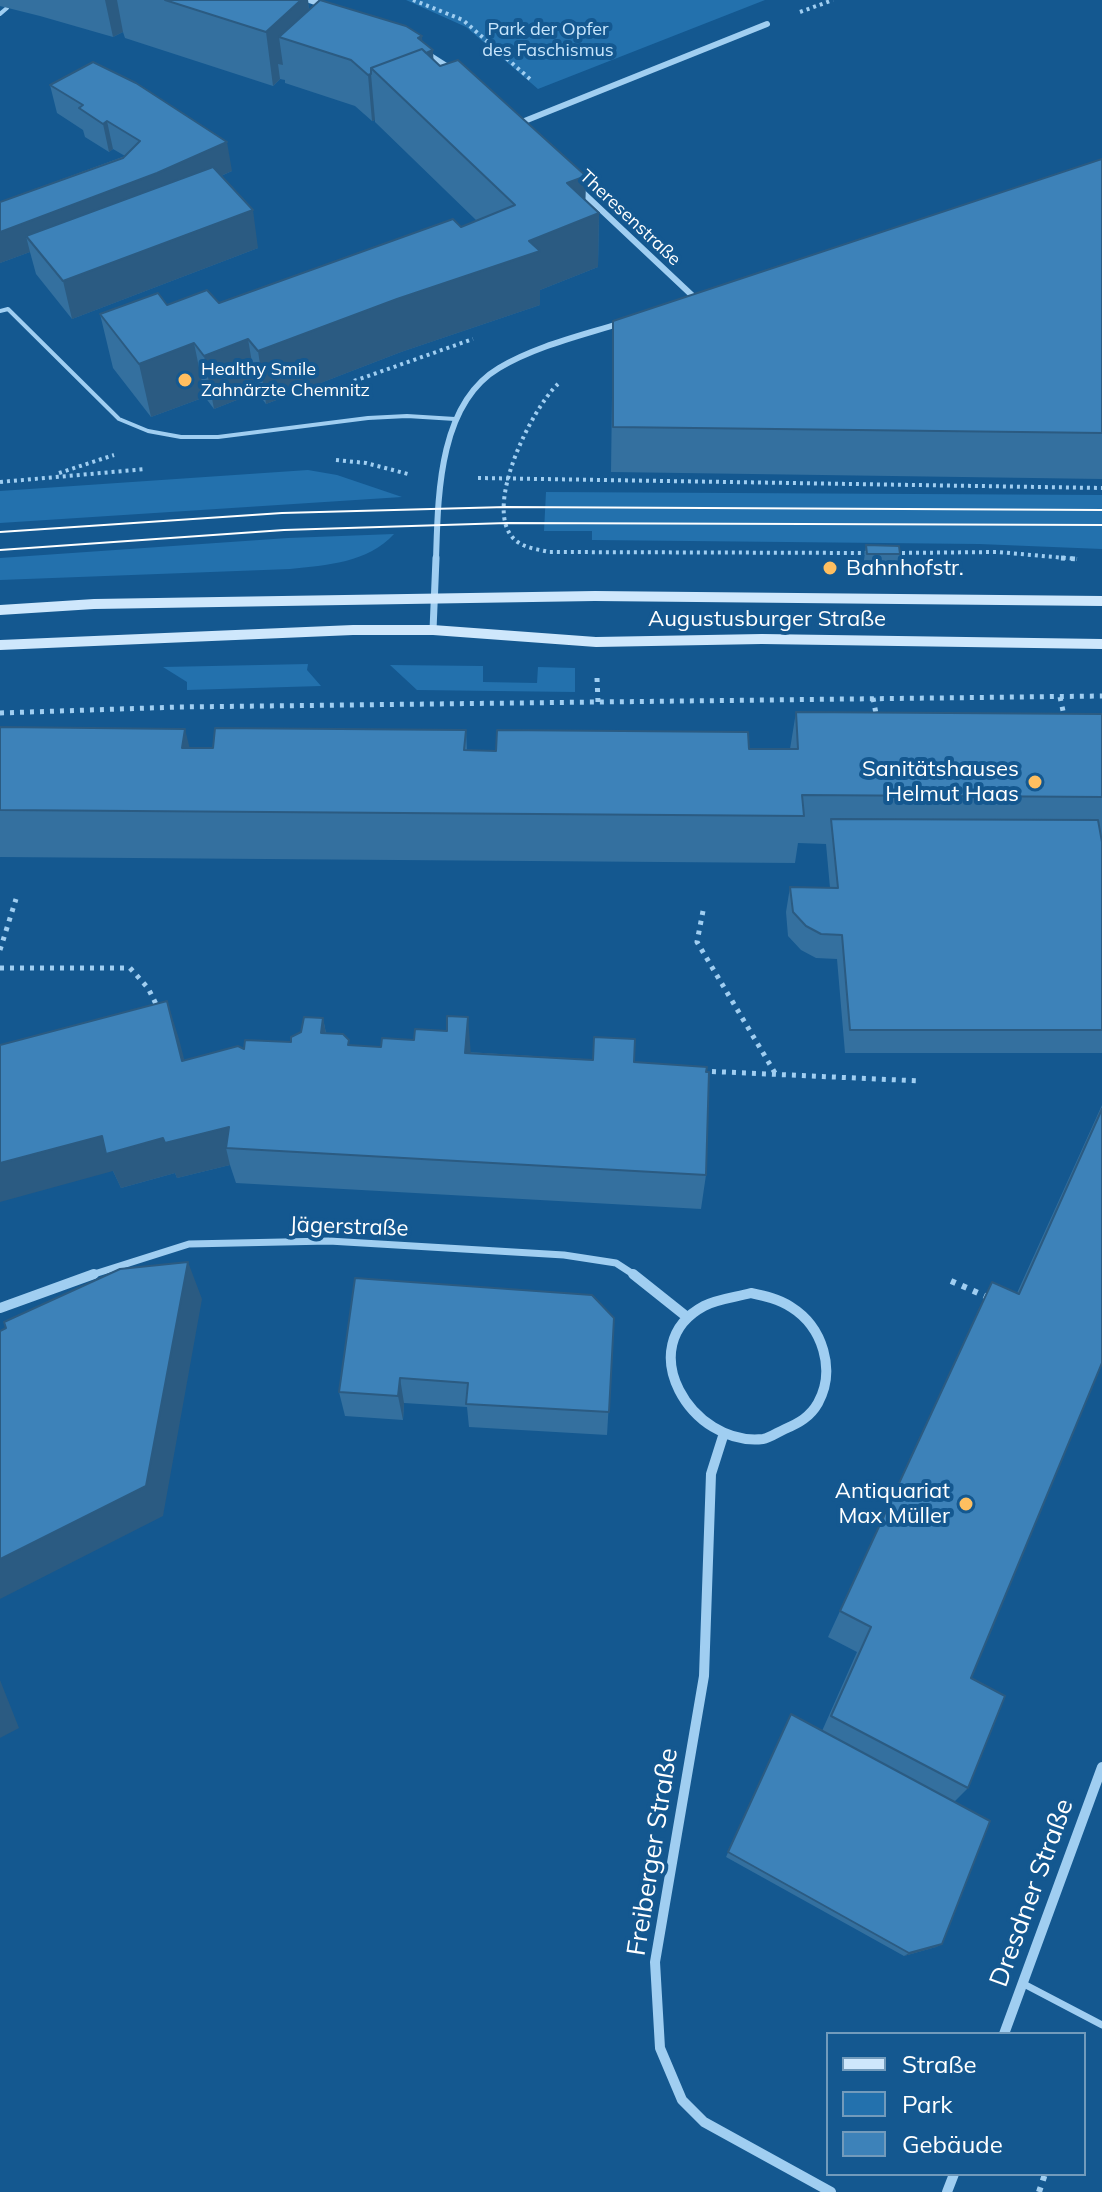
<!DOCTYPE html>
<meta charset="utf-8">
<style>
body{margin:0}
#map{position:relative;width:1102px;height:2192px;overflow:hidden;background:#145890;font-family:Mulish,sans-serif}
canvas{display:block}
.legend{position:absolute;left:826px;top:2032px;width:260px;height:144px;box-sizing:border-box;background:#145890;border:2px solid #729bbc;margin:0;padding:10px 14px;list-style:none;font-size:24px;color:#fff}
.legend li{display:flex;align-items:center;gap:16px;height:40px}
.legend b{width:40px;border:2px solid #729bbc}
</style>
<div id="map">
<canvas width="1102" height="2192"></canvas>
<ul class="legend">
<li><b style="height:10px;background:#cee7fc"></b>Straße</li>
<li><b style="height:22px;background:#2371ad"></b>Park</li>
<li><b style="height:22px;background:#3d82b9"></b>Gebäude</li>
</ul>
</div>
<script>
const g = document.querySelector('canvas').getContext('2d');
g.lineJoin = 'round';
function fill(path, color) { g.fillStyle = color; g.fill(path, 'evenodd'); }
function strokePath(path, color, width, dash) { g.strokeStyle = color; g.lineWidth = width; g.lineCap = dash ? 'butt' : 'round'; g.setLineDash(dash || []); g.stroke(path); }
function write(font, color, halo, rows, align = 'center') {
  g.font = font + ' Mulish,sans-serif'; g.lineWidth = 8; g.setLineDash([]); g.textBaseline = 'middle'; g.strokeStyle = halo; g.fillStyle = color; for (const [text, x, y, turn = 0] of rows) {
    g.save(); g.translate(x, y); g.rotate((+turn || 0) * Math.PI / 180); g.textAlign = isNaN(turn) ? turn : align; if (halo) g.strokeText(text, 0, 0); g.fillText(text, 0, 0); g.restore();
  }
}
const green = new Path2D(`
 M 406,0 L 765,0 L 538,89 L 466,27 Z
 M 308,470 L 337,475 L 402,497 L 0,523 L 0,491 Z
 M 546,492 L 1102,495 L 1102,549 L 979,544 L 592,540 L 592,531 L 544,531 Z
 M 394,534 C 367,563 327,565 290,569 L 0,580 L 0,558 L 288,538 Z
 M 308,664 L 307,670 L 321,686 L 187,690 L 187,682 L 163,667 Z
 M 390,665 L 483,666 L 483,682 L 537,683 L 538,667 L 575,668 L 575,692 L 417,690 Z`);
const pathFar2 = new Path2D(`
 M 413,0 L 463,20 L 530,79
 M 800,12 L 833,0
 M 354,381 L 473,339
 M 558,384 C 532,408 482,508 514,539 C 523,548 537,549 549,552 L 869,553
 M 336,460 L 366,463 L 408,474
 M 59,473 L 114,455
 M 478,478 L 1102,488
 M 0,482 L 146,469
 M 895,553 L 998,552 L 1077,559`);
const pathFar1 = new Path2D(`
 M 1061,558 L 1077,559
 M 597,678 L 598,702
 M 1060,697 L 1065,720
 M 873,698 L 877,719
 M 0,713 L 179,707 L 1102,696
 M 703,911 L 697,942 L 775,1073
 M 0,950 L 16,899
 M 0,968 L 130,968 L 148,988 L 158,1008
 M 702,1071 L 921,1081`);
const path = new Path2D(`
 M 951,1281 L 992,1299
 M 1039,2192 L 1045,2174`);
const laneFar1 = new Path2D(`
 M 0,14 L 7,8
 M 0,311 L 8,309 L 119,419 L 148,431 L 181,437 L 218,437 L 368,418 L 407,416 L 455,419`);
const lane = new Path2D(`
 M 1022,1983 L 1102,2025`);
const streetFar2 = new Path2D(`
 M 309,0 L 327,6
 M 426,53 L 451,69
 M 517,124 L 767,24
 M 578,188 L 696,299
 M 436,560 C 438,497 438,404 499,368 C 536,346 580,336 621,323`);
const streetFar1 = new Path2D(`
 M 433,630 L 436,558
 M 88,1276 L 189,1244 L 329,1241 L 564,1255 L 616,1263 L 636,1276`);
const street = new Path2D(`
 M 633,1274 L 687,1317
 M 751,1293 C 765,1296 779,1299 791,1307 C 823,1327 836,1370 818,1403 C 810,1417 799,1423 785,1429 C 778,1432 770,1438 763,1439 C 691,1447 631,1345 704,1306 C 717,1299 737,1297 751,1293 Z
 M 0,1308 L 94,1274
 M 724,1433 L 711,1474 L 704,1676 L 655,1962 L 660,2048 L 682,2100 L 704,2122 L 831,2192
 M 1004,2034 L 1102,1767
 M 947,2192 L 954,2174`);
const secondary = new Path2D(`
 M 595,591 L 1102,596 L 1102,606 L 595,601 L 94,609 L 0,615 L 0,605 L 94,599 Z
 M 353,625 L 433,625 L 596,637 L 762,634 L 1102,639 L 1102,649 L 762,644 L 596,647 L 433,635 L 353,635 L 0,650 L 0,640 Z`);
const tram = new Path2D(`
 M 0,532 L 282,513 L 506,507 L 1102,510
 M 0,550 L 284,530 L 507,523 L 1102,525`);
const wall = new Path2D(`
 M 0,0 L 308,0 L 309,10 L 422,41 L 433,59 L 440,66 L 586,176 L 585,200 L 599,213 L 598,267 L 540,290 L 540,305 L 401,352 L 266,404 L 257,392 L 214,409 L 205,397 L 151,417 L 113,368 L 100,314 L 167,305 L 219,303 L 461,227 L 477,221 L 375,122 L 375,120 L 372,121 L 355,106 L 285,83 L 285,80 L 280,79 L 273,86 L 125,38 L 123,32 L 113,37 L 40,16 L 0,6 Z
 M 50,85 L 232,171 L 221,176 L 258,248 L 72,319 L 36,274 L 30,252 L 0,263 L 0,202 L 125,156 L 113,149 L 109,152 L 85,137 L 83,130 L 57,113 Z
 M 1102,159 L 1102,479 L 611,472 L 613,321 Z
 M 866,545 L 900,554 L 897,568 L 864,568 L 864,560 Z
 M 796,712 L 1102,714 L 1102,1053 L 845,1053 L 837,959 L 816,958 L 801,950 L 788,936 L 786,912 L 790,887 L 830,888 L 826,844 L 798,843 L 795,863 L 0,857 L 0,727 L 190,748 L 213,748 L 466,730 L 467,751 L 790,749 Z
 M 167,1001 L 184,1061 L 244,1049 L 291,1042 L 301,1032 L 323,1018 L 326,1033 L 350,1045 L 634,1062 L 706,1072 L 706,1175 L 701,1209 L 236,1183 L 230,1165 L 177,1178 L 175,1173 L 121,1188 L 113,1171 Z
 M 1102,1105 L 1102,1363 L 971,1678 L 968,1788 L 954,1802 L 942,1944 L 936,1947 L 904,1956 L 726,1857 L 791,1714 L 822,1731 L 857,1652 L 828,1637 L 975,1319 L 1017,1293 Z
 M 614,1318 L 607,1435 L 469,1427 L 467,1407 L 404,1403 L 403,1420 L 345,1416 L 339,1392 Z`);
const shadedWall = new Path2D(`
 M 105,0 L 117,0 L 123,32 L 113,37 Z
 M 301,0 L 308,0 L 312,41 L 279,37 L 283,65 L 278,64 L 280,79 L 273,86 L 266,32 Z
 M 422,36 L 423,54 L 433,50 L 435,96 L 411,106 L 376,72 L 419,55 L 418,38 Z
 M 371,74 L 375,120 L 372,121 L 368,75 Z
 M 107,121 L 113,149 L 109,152 L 103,124 Z
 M 227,142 L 232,171 L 163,201 L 26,236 L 30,252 L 0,263 L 0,232 Z
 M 586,176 L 585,218 L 599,213 L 598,267 L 540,290 L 540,305 L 401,352 L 266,404 L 258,351 L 529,241 L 567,183 Z
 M 253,210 L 258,248 L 72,319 L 63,281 Z
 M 248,339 L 257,392 L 214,409 L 204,356 Z
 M 194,343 L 205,397 L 151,417 L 139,364 Z
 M 185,729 L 197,778 L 182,748 Z
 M 167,1001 L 179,1039 L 194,1098 L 182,1061 Z
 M 468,1017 L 471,1055 L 465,1053 Z
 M 323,1018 L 330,1055 L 321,1033 Z
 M 229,1127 L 226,1148 L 230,1165 L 177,1178 L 175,1173 L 121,1188 L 113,1171 L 0,1202 L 0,1163 L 102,1136 L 163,1138 Z
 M 188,1262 L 202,1299 L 163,1516 L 0,1599 L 0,1559 Z
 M 400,1378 L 404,1403 L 403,1420 L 398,1396 Z
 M 0,1680 L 19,1728 L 0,1738 Z
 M 942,1944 L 936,1947 L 904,1956 L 909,1953 Z`);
const building = new Path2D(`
 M 165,0 L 301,0 L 266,32 Z
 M 320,0 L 406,26 L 422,36 L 418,38 L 433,50 L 426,53 L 422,49 L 371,68 L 371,74 L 368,75 L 351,60 L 279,37 Z
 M 422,49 L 440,66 L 458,60 L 586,176 L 567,183 L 599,213 L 529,241 L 540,251 L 397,299 L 258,351 L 248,339 L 204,356 L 194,343 L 139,364 L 100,314 L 158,293 L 167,305 L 207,290 L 219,303 L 453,219 L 461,227 L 515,205 L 371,68 Z
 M 93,62 L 136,83 L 227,142 L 157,173 L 0,232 L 0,202 L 123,158 L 140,141 L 107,121 L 103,124 L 79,108 L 83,105 L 50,85 Z
 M 1102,159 L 1102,433 L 613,427 L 613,321 Z
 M 213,167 L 253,210 L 63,281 L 26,236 Z
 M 866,545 L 899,546 L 900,554 L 867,554 Z
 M 796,712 L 1102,714 L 1102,797 L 802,795 L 804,816 L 0,810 L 0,727 L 185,729 L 182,748 L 213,748 L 215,728 L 466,730 L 464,750 L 496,751 L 497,730 L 748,732 L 749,749 L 798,749 Z
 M 831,819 L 1098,820 L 1102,842 L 1102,1030 L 850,1030 L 842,935 L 821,934 L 806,926 L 793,912 L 790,887 L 838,888 Z
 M 167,1001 L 182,1061 L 238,1046 L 244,1049 L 245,1040 L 291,1042 L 291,1037 L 301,1032 L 304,1017 L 323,1018 L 321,1033 L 343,1034 L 349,1040 L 348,1045 L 381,1047 L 382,1038 L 414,1040 L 415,1029 L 447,1031 L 447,1016 L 468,1017 L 465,1053 L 593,1060 L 594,1037 L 635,1039 L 634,1062 L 707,1067 L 706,1072 L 709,1072 L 706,1175 L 226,1148 L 229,1127 L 165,1143 L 163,1138 L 106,1154 L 102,1136 L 0,1163 L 0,1045 Z
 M 1102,1109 L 1102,1363 L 971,1678 L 1005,1696 L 968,1788 L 831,1716 L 871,1627 L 840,1611 L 992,1282 L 1019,1294 Z
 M 188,1262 L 146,1486 L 0,1559 L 0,1331 L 6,1328 L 4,1322 L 120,1269 Z
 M 355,1278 L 592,1295 L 614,1318 L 609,1412 L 466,1404 L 468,1383 L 400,1378 L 398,1396 L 339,1392 Z
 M 791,1714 L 990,1821 L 942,1944 L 909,1953 L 728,1852 Z`);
const markers = [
 [185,380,8,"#ffbf60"],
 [830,568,8,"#ffbf60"],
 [1035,782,8,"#ffbf60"],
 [966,1504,8,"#ffbf60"]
];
const farParknames = [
 ["Park der Opfer",548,30],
 ["des Faschismus",548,51]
];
const farStreetnames = [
 ["Theresenstraße",630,218,43]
];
const farPoinames = [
 ["Healthy Smile",201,370],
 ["Zahnärzte Chemnitz",201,391]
];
const poiNames = [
 ["Bahnhofstr.",846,568,"left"],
 ["Sanitätshauses",1019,769],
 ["Helmut Haas",1019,794],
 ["Antiquariat",950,1491],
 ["Max Müller",950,1516]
];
const streetNames = [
 ["Augustusburger Straße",767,619],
 ["Jägerstraße",349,1227,2]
];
const nearStreetnames = [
 ["Freiberger Straße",653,1852,-81],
 ["Dresdner Straße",1032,1893,-70]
];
fill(green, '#2371ad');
strokePath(pathFar2, '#a0cef1', 4, [3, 4]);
strokePath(pathFar1, '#a0cef1', 5, [4, 6]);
strokePath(path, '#a0cef1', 6, [5, 7]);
strokePath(laneFar1, '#a0cef1', 4);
strokePath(lane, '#a0cef1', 7);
strokePath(streetFar2, '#a0cef1', 6);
strokePath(streetFar1, '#a0cef1', 7);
strokePath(street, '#a0cef1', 10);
fill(secondary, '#cee7fc');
strokePath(tram, '#fff', 2);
fill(wall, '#34709f');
fill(shadedWall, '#2b5b82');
fill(building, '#3d82b9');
strokePath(building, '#2b5b82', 2);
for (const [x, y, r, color] of markers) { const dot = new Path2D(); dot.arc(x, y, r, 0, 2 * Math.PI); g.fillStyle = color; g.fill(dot); strokePath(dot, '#145890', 3); }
write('18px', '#c7e5fc', '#145890', farParknames);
write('18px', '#fff', '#145890', farStreetnames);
write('18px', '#fff', '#145890', farPoinames, 'left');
write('22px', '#fff', '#145890', poiNames, 'right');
write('22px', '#fff', '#145890', streetNames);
write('26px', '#fff', '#145890', nearStreetnames);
</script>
